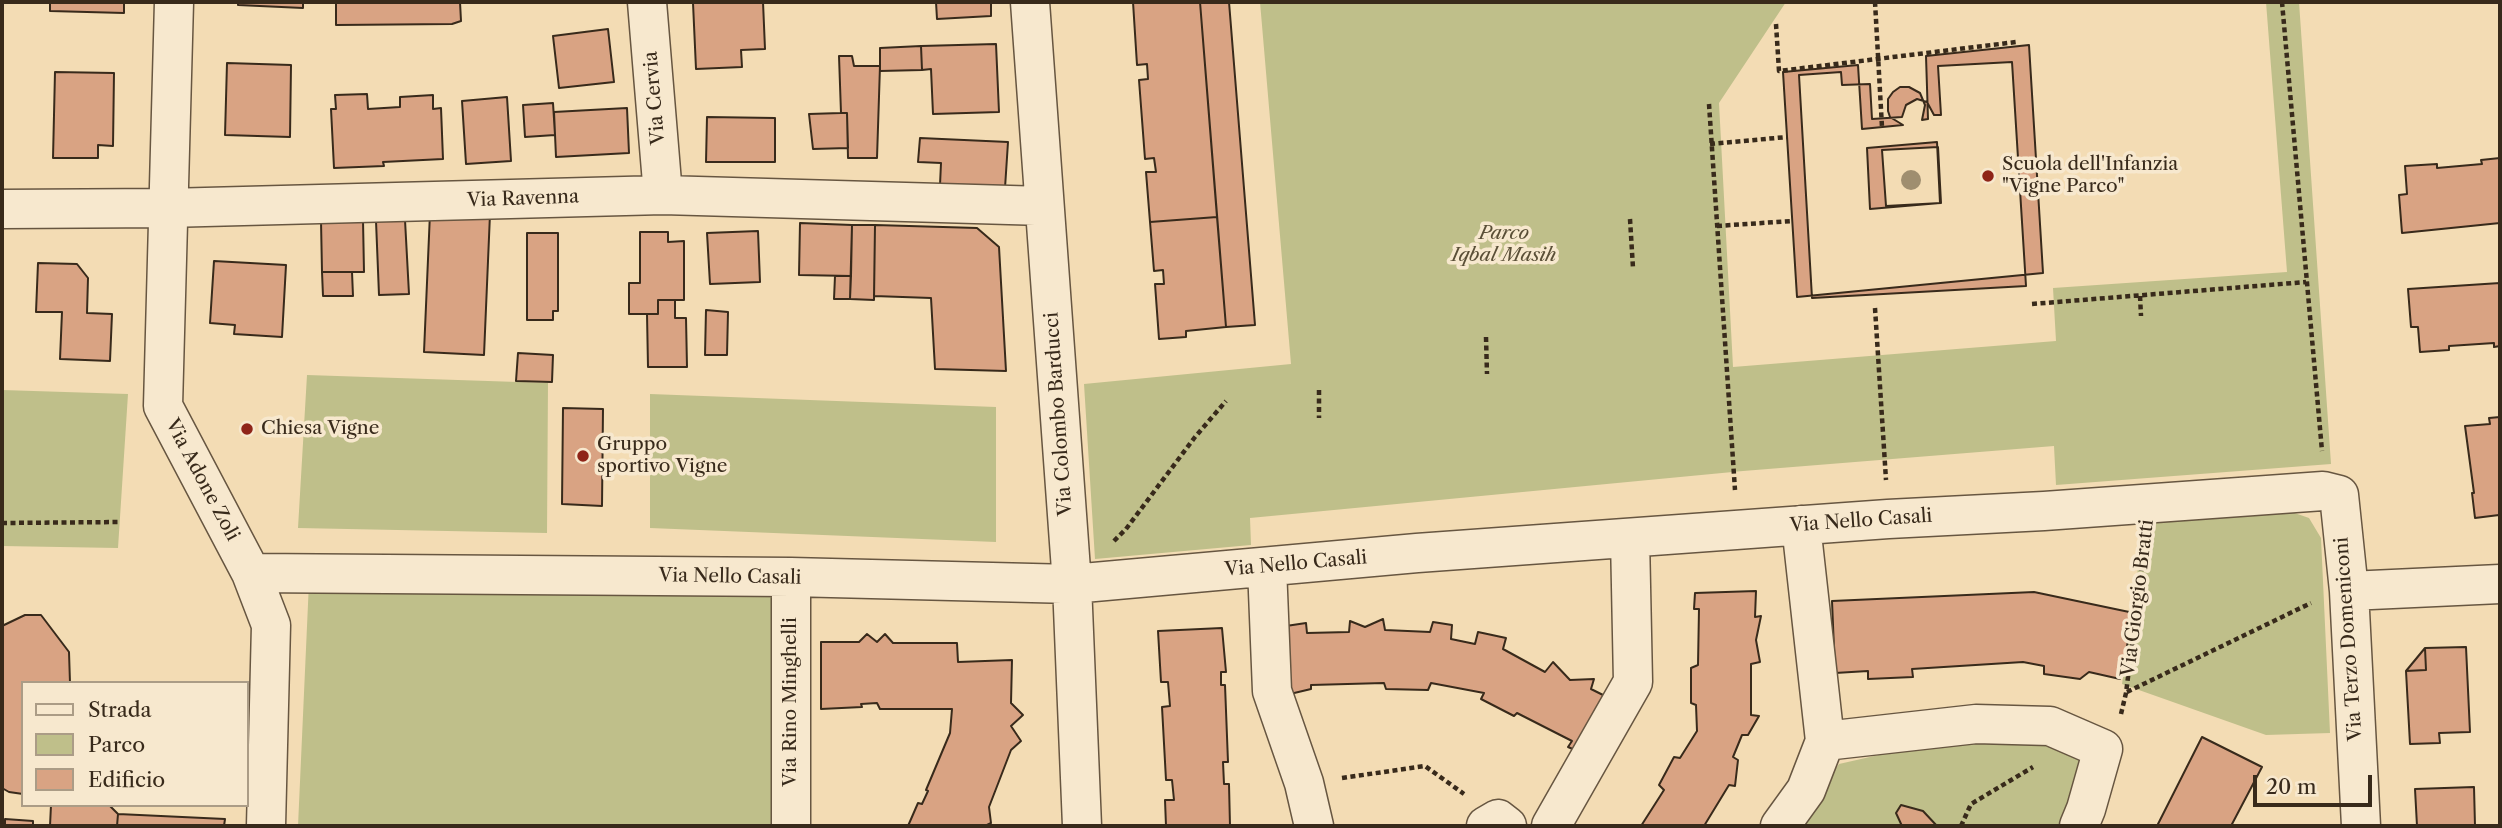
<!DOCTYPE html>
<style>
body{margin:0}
#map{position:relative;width:2502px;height:828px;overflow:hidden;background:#f3dcb4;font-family:"Libre Caslon Text",serif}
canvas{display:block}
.frame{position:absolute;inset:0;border:4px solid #382a1b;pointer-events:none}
.legend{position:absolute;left:21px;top:681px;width:228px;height:126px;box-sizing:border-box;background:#f7e8ce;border:2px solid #ab9c86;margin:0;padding:9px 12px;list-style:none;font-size:21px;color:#382a1b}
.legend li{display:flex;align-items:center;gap:14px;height:35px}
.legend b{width:35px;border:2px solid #ab9c86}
.scale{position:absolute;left:2253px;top:775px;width:119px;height:32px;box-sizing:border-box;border:4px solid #382a1b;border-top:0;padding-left:9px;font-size:21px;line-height:24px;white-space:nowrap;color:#382a1b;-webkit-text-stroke:5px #f7e8ce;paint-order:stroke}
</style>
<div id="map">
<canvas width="2502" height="828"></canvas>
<div class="frame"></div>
<ul class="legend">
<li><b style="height:9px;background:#f7e8ce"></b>Strada</li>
<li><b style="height:19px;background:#bfbf8a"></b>Parco</li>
<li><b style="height:19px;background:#d9a383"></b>Edificio</li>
</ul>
<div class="scale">20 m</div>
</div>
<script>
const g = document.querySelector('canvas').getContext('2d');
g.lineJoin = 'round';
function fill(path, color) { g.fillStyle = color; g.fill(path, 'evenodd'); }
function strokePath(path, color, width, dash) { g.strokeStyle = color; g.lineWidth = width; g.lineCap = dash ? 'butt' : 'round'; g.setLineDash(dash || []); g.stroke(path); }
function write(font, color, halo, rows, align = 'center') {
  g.font = font + ' "Libre Caslon Text",serif'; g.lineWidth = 7; g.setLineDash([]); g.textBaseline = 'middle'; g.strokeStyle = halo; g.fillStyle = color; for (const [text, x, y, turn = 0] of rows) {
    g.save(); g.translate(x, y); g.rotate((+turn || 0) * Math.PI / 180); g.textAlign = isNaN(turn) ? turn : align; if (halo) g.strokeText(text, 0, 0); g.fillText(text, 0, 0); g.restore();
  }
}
const green = new Path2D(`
 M 1260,2 L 1786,2 L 1719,103 L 1733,367 L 2056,341 L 2053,288 L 2287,272 L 2266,2 L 2299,2 L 2331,464 L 2056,485 L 2054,446 L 1743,471 L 1250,518 L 1251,545 L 1095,559 L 1084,384 L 1291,364 Z
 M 307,375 L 548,383 L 547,533 L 298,528 Z
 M 2,390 L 128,394 L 118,548 L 2,546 Z
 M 650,394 L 996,407 L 996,542 L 650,528 Z
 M 2286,510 L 2309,518 L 2321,538 L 2330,733 L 2266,735 L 2122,684 L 2145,517 Z
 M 309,582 L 778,591 L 780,826 L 298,826 Z
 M 2035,731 L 2089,764 L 2069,826 L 1794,826 L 1839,764 L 1980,732 Z`);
const building = new Path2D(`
 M 50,2 L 124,2 L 124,13 L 50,11 Z
 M 238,2 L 303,2 L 303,8 L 238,5 Z
 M 336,2 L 460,2 L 461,21 L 452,24 L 336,25 Z
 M 763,2 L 765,49 L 741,50 L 742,67 L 696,69 L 693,3 Z
 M 936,2 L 991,2 L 991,16 L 937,19 Z
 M 1133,2 L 1200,2 L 1217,217 L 1150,222 L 1146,172 L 1156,172 L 1154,158 L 1145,159 L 1139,80 L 1148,79 L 1147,64 L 1137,65 Z
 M 1200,2 L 1229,2 L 1255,325 L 1226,327 Z
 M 608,29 L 614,82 L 559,88 L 553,36 Z
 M 996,44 L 999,112 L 933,114 L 931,69 L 922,70 L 921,46 Z
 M 2029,45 L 2043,273 L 1797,297 L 1783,72 L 1858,65 L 1862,129 L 1903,125 L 1890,117 L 1888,111 L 1888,99 L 1893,92 L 1900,87 L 1909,87 L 1920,93 L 1925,105 L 1922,120 L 1928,119 L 1926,56 ZM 1937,142 L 1940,203 L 1870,209 L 1867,148 Z
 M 921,46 L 922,70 L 880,71 L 880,48 Z
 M 839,56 L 852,56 L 854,66 L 880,66 L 877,158 L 848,158 L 847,113 L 841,113 Z
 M 2012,62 L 2026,286 L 1812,298 L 1799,75 L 1841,72 L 1842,85 L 1870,84 L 1872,119 L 1902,117 L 1906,105 L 1917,99 L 1927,102 L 1934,115 L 1941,115 L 1938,66 ZM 1938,147 L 1941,203 L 1886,206 L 1882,150 Z
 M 227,63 L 291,65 L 290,137 L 225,135 Z
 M 55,72 L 114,73 L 113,146 L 98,145 L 98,158 L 53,158 Z
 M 367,94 L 368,109 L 400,107 L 400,97 L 433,95 L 433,109 L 441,108 L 443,159 L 383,162 L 384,166 L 334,168 L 331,109 L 336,109 L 335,95 Z
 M 507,97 L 511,161 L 466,164 L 462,101 Z
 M 553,103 L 555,135 L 525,137 L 523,105 Z
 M 627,108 L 629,153 L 556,157 L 554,112 Z
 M 841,113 L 847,113 L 848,148 L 813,149 L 809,114 Z
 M 707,117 L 775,118 L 775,162 L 706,162 Z
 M 920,138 L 1008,142 L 1005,188 L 940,185 L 941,163 L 918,162 Z
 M 2500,158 L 2500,223 L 2402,233 L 2399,195 L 2407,194 L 2405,166 L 2437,164 L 2437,168 L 2482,164 L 2481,160 Z
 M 430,213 L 490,214 L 484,355 L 424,352 Z
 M 1217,217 L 1226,327 L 1186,331 L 1186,337 L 1159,339 L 1155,284 L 1164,284 L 1163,270 L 1154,271 L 1150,222 Z
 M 363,220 L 364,272 L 322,272 L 321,221 Z
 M 405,220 L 409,294 L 379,295 L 376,221 Z
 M 800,223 L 852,225 L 851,276 L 799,275 Z
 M 852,225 L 875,225 L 874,300 L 850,299 Z
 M 875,225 L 977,228 L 999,247 L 1006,371 L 935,369 L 931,298 L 874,296 Z
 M 758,231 L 760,282 L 710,284 L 707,233 Z
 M 640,232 L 668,232 L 668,242 L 684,241 L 684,300 L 658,300 L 658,314 L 629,314 L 629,283 L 640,283 Z
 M 527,233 L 558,233 L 558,311 L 553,311 L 553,320 L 527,320 Z
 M 214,261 L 286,265 L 282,337 L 234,334 L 235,325 L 210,323 Z
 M 38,263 L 77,264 L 88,278 L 87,313 L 112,314 L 110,361 L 60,359 L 62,312 L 36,312 Z
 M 322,272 L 352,272 L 353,296 L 323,296 Z
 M 835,276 L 851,276 L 850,299 L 834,299 Z
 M 2500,283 L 2500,346 L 2494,347 L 2494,343 L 2449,346 L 2449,350 L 2420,352 L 2418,327 L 2411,327 L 2408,289 Z
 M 658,300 L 675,300 L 675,318 L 686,318 L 687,367 L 648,367 L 647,314 L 658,314 Z
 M 706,310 L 728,312 L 727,355 L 705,355 Z
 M 518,353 L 553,355 L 552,382 L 516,381 Z
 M 563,408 L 603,409 L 602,506 L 562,504 Z
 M 2500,417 L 2500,521 L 2499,515 L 2475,518 L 2472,493 L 2474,493 L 2465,426 L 2490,424 L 2489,418 Z
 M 1756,591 L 1755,617 L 1761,616 L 1756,640 L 1760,662 L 1751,664 L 1751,715 L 1759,716 L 1748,735 L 1742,735 L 1733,757 L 1738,760 L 1735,786 L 1729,785 L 1704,826 L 1641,826 L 1664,790 L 1659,785 L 1674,757 L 1680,758 L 1697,731 L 1696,705 L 1691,703 L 1691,668 L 1698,665 L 1699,609 L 1694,609 L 1695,593 Z
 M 2034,592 L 2134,613 L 2120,679 L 2089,672 L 2080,679 L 2044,674 L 2044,666 L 2023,662 L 1912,669 L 1913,677 L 1868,679 L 1868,671 L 1835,673 L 1832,601 Z
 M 25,615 L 41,615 L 69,652 L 70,683 L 23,683 L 23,794 L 9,792 L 2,788 L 2,626 Z
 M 1383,619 L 1385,630 L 1430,632 L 1433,622 L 1452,625 L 1451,639 L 1475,644 L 1478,632 L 1506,638 L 1503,649 L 1545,672 L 1553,662 L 1570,680 L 1594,679 L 1591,689 L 1611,699 L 1582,753 L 1568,747 L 1572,741 L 1517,713 L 1514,716 L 1481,699 L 1484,693 L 1431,683 L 1428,690 L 1386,689 L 1384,683 L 1311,685 L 1311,689 L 1290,694 L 1286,626 L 1306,623 L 1307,633 L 1349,632 L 1350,621 L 1365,627 Z
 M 1222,628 L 1226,672 L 1221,672 L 1221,685 L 1225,685 L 1228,762 L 1223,762 L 1224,784 L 1229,784 L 1230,826 L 1166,826 L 1165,800 L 1174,800 L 1172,780 L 1166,780 L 1162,707 L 1170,706 L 1168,682 L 1161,682 L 1158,631 Z
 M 867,634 L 877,642 L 885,634 L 893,643 L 957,643 L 958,662 L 1012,660 L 1011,703 L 1023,715 L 1011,726 L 1021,741 L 1011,750 L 989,807 L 991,823 L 985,826 L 908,826 L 918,803 L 922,804 L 928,791 L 926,790 L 950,733 L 952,709 L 880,709 L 877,703 L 861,704 L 862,707 L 821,709 L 821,642 L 859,642 Z
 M 2466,647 L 2470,732 L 2439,733 L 2440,743 L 2410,744 L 2406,671 L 2426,670 L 2425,648 Z
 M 2425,648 L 2426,670 L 2406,671 Z
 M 2202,737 L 2262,767 L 2231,826 L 2157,826 Z
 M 2474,787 L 2475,826 L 2417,826 L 2415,789 Z
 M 51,805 L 109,805 L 118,814 L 117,826 L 50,826 Z
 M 1901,805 L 1923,811 L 1937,826 L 1902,826 L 1896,813 Z
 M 118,814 L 225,819 L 224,826 L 117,826 Z
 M 5,819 L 33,821 L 33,826 L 5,826 Z`);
const path = new Path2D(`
 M 1875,2 L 1882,127
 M 2282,2 L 2322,451
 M 1776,24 L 1779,71 L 2016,42
 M 1709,104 L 1735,490
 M 1710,144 L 1787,137
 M 1630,219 L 1633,268
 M 1717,226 L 1792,221
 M 2140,296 L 2141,316
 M 2032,304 L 2306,282
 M 1875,308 L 1886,480
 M 1486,337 L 1487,374
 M 1319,390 L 1319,418
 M 2,523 L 120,522
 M 1114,541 L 1126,529 L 1195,437 L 1226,401
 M 2127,692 L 2311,603
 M 2121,714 L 2126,693 L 2145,542
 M 1342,778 L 1425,766 L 1464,794
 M 1961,826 L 1971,804 L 2033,767`);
const minor = new Path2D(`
 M 174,2 L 163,406 L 251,573 L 271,625 L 266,826
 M 647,2 L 663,195
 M 1030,2 L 1072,584 L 1082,826
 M 2,209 L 167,208 L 663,195 L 1044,206
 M 1267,567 L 1272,691 L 1304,783 L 1314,826
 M 251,573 L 791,577 L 1072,584 L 1417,553 L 1888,519 L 2044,511 L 2323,491 L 2339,495 L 2349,591 L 2361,826
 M 2349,591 L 2500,584
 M 1825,741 L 1976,724 L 2050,726 L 2103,749 L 2086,809 L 2079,826
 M 791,826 L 791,577
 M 1486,826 L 1498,819 L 1507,826
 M 1551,826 L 1633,682 L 1630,538
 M 1780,826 L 1806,790 L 1825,741 L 1801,525`);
const trees = [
 [1911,180]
];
const markers = [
 [1988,176,7,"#8f2418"],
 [247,429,7,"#8f2418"],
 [583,456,7,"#8f2418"]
];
const streetNames = [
 ["Via Cervia",655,98,-95],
 ["Via Ravenna",523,199,-2],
 ["Via Colombo Barducci",1059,414,-94],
 ["Via Adone Zoli",202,480,62],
 ["Via Nello Casali",1861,521,-4],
 ["Via Nello Casali",1296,564,-5],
 ["Via Nello Casali",730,577,1],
 ["Via Giorgio Bratti",2138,598,-83],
 ["Via Terzo Domeniconi",2349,639,-94],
 ["Via Rino Minghelli",791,702,-90]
];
const poiNames = [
 ["Scuola dell'Infanzia",2002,165],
 ["\"Vigne Parco\"",2002,187],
 ["Chiesa Vigne",261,429],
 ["Gruppo",597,445],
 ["sportivo Vigne",597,467]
];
const parkNames = [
 ["Parco",1504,234],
 ["Iqbal Masih",1504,256]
];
fill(green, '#bfbf8a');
fill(building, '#d9a383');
strokePath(building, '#382a1b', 2);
strokePath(minor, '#675641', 41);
strokePath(path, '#382a1b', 4.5, [5, 3.5]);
strokePath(minor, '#f7e8ce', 38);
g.fillStyle = '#9f8e6f';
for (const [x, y] of trees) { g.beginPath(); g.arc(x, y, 10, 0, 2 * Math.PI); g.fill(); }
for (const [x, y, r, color] of markers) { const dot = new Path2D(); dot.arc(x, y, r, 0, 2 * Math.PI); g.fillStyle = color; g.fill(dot); strokePath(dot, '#f7e8ce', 2.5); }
write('19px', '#382a1b', '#f7e8ce', streetNames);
write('19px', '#382a1b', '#f7e8ce', poiNames, 'left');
write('italic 19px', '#5a4f37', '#f7e8ce', parkNames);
</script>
